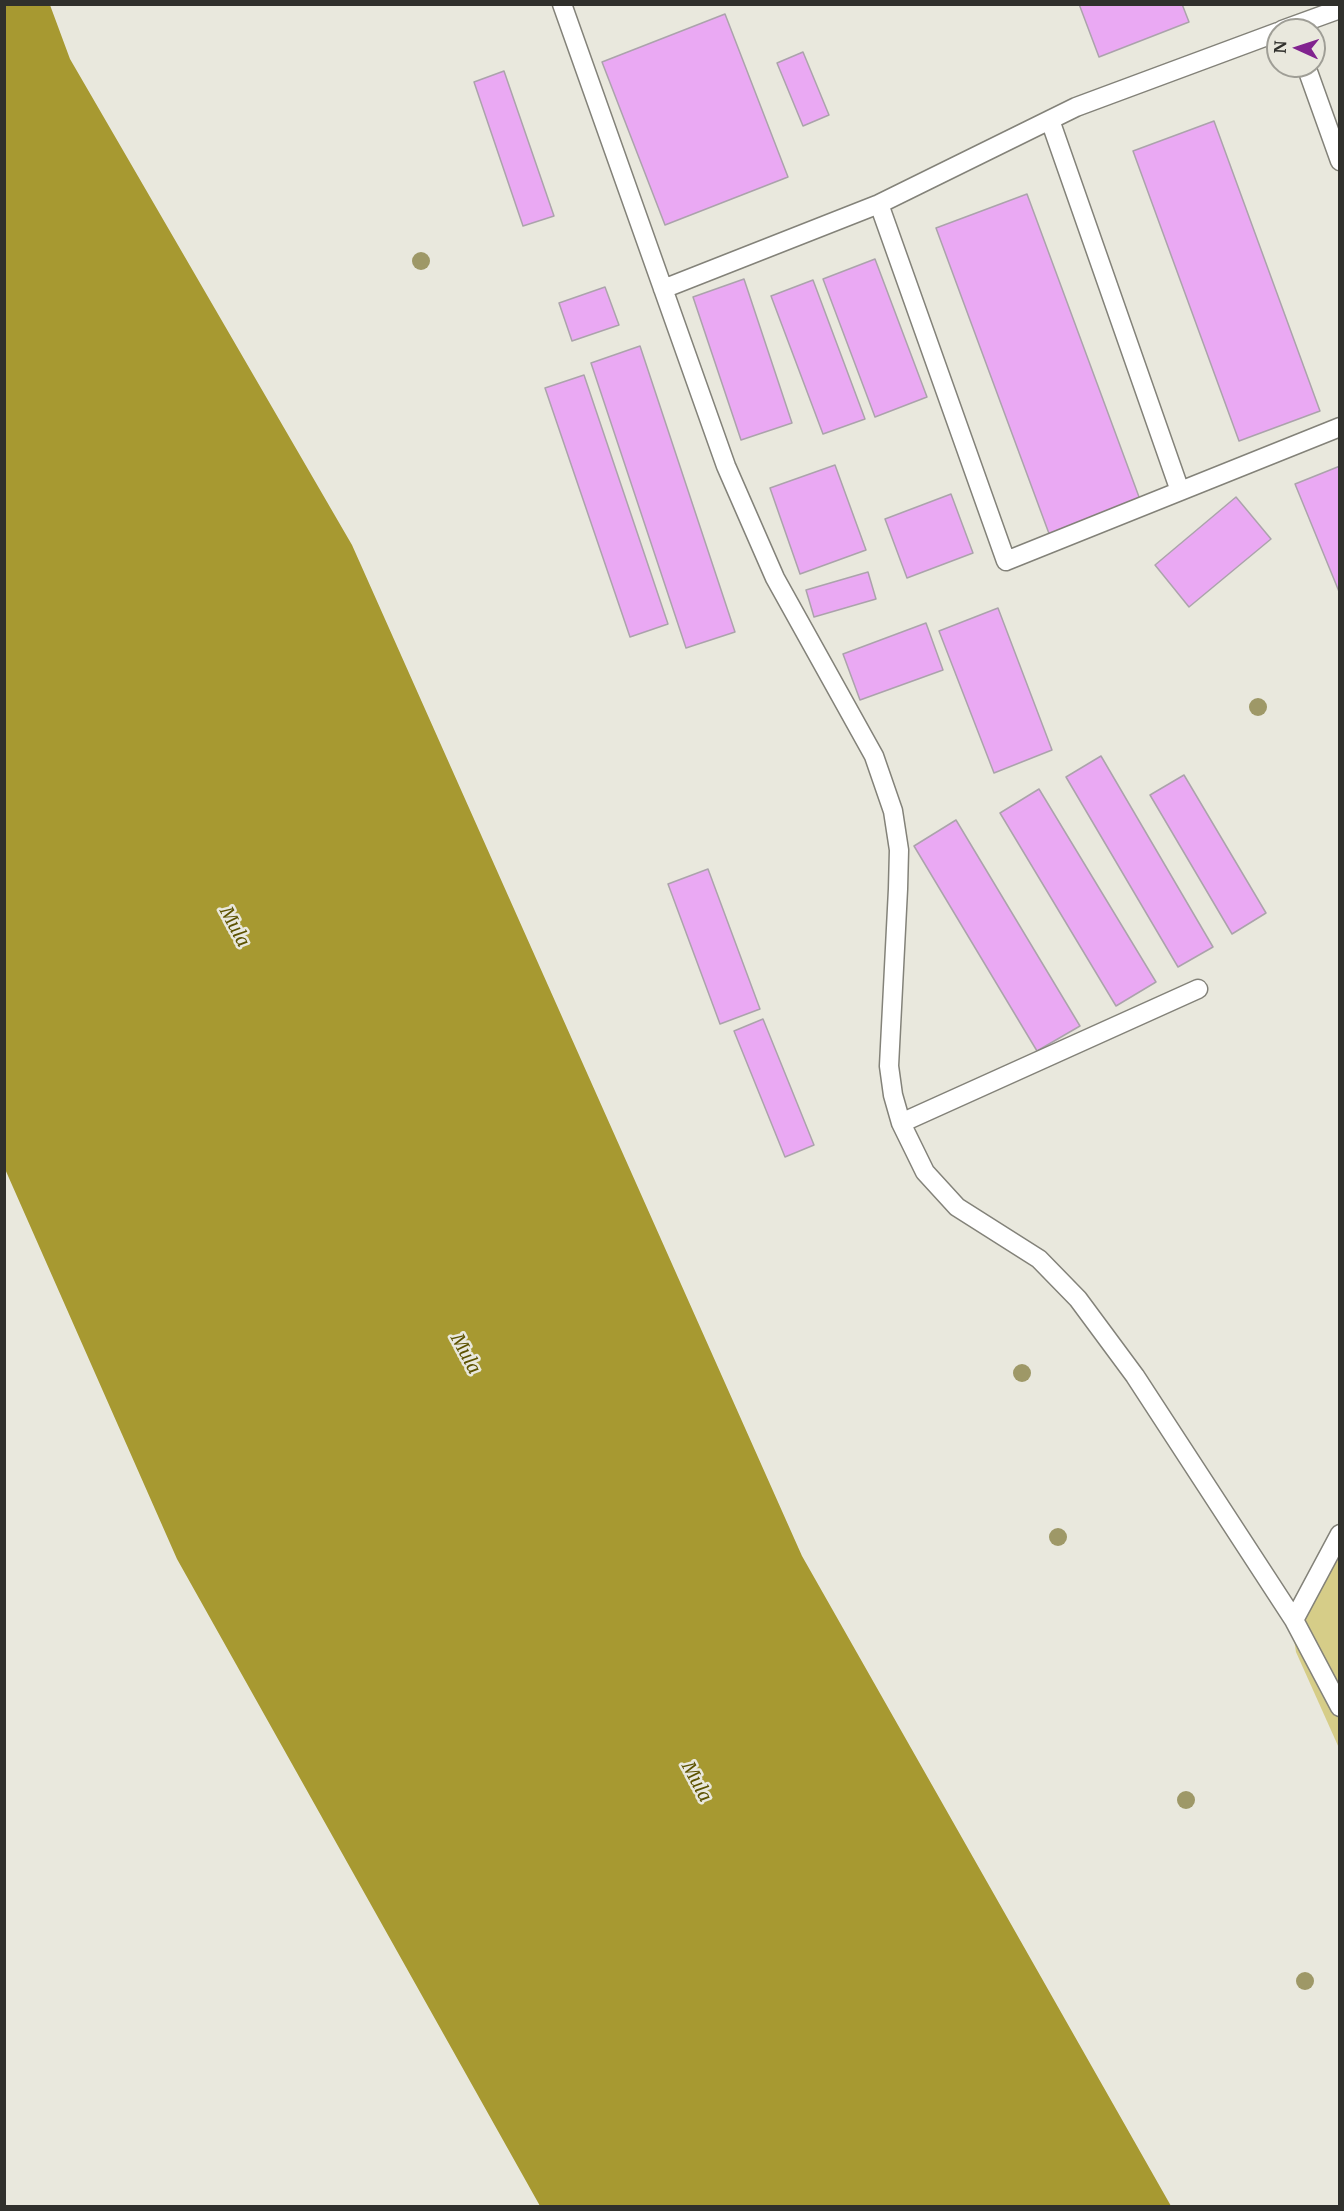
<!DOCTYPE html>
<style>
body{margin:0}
#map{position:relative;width:1344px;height:2211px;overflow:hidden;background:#e9e8dd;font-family:Merriweather,serif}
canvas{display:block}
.frame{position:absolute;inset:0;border:6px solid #30302c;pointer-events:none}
.north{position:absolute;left:1266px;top:18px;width:60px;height:60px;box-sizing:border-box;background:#e9e8dd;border:2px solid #9f9e96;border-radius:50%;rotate:273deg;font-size:16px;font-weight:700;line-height:24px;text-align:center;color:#30302c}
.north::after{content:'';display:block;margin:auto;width:21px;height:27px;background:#81238f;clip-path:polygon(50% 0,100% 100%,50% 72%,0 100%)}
</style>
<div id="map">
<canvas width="1344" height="2211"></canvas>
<div class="frame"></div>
<div class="north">N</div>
</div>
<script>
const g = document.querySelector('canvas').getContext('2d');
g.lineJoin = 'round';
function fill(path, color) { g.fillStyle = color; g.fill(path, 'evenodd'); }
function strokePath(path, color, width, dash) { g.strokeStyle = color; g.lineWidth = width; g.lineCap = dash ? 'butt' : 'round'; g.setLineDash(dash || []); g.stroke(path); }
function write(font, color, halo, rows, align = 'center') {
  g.font = font + ' Merriweather,serif'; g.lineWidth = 5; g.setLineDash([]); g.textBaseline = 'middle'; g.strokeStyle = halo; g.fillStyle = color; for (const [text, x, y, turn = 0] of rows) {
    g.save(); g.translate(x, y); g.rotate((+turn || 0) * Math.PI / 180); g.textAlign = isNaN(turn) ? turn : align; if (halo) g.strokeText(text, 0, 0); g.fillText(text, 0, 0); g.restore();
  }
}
const green = new Path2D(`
 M 1339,1536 L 1339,1748 L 1296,1652 L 1292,1627 Z`);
const water = new Path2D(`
 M 4,5 L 50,5 L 70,59 L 352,545 L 802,1556 L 1171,2206 L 540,2206 L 177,1559 L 5,1169 Z`);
const building = new Path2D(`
 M 1079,4 L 1182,4 L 1189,22 L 1099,57 Z
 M 725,14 L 788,177 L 665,225 L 602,62 Z
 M 803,52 L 829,115 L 803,126 L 777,63 Z
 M 504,71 L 554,216 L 523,226 L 474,82 Z
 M 1214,121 L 1320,411 L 1239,441 L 1133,151 Z
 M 1027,194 L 1142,505 L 1051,539 L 936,228 Z
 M 875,259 L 927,397 L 875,417 L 823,279 Z
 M 744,279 L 792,423 L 741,440 L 693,297 Z
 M 813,280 L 865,419 L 823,434 L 771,296 Z
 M 605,287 L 619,325 L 572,341 L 559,303 Z
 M 640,346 L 735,632 L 686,648 L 591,363 Z
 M 584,375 L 668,624 L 630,637 L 545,388 Z
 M 835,465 L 866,550 L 800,574 L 770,488 Z
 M 1340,466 L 1340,594 L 1295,484 Z
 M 951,494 L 973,553 L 907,578 L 885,519 Z
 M 1236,497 L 1271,539 L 1189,607 L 1155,565 Z
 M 868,572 L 876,599 L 814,617 L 806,590 Z
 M 998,608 L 1052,750 L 994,773 L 939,631 Z
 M 926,623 L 943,670 L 860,700 L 843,654 Z
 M 1101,756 L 1213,947 L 1178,967 L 1066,777 Z
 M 1184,775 L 1266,913 L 1232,934 L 1150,795 Z
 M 1039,789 L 1156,982 L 1116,1006 L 1000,813 Z
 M 956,820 L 1080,1026 L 1037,1051 L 914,846 Z
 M 708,869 L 760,1009 L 720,1024 L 668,884 Z
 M 763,1019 L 814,1145 L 785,1157 L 734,1031 Z`);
const service = new Path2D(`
 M 562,4 L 726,466 L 775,578 L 874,756 L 893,811 L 899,850 L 898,889 L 889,1066 L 893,1095 L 901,1123 L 925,1172 L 957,1207 L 1039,1259 L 1078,1299 L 1135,1376 L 1294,1620 L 1340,1707
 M 1282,30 L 1340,9
 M 1306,66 L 1340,161
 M 1050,120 L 1180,491
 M 879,204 L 1006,561 L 1340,427
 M 663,289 L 879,204 L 1076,107 L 1278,32
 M 901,1123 L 1198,989
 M 1294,1620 L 1340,1534`);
const trees = [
 [421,261],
 [1258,707],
 [1022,1373],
 [1058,1537],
 [1186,1800],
 [1305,1981]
];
const waterNames = [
 ["Mula",234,927,62],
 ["Mula",465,1354,62],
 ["Mula",696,1782,62]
];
fill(green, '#d6cd88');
fill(water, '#a79931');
fill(building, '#eaa9f3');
strokePath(building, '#aba3ab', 1.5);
strokePath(service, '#838279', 21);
strokePath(service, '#fff', 18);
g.fillStyle = '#9e9867';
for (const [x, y] of trees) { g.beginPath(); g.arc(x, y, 9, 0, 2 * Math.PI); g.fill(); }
write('italic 18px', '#5c5200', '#e9e8dd', waterNames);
</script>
